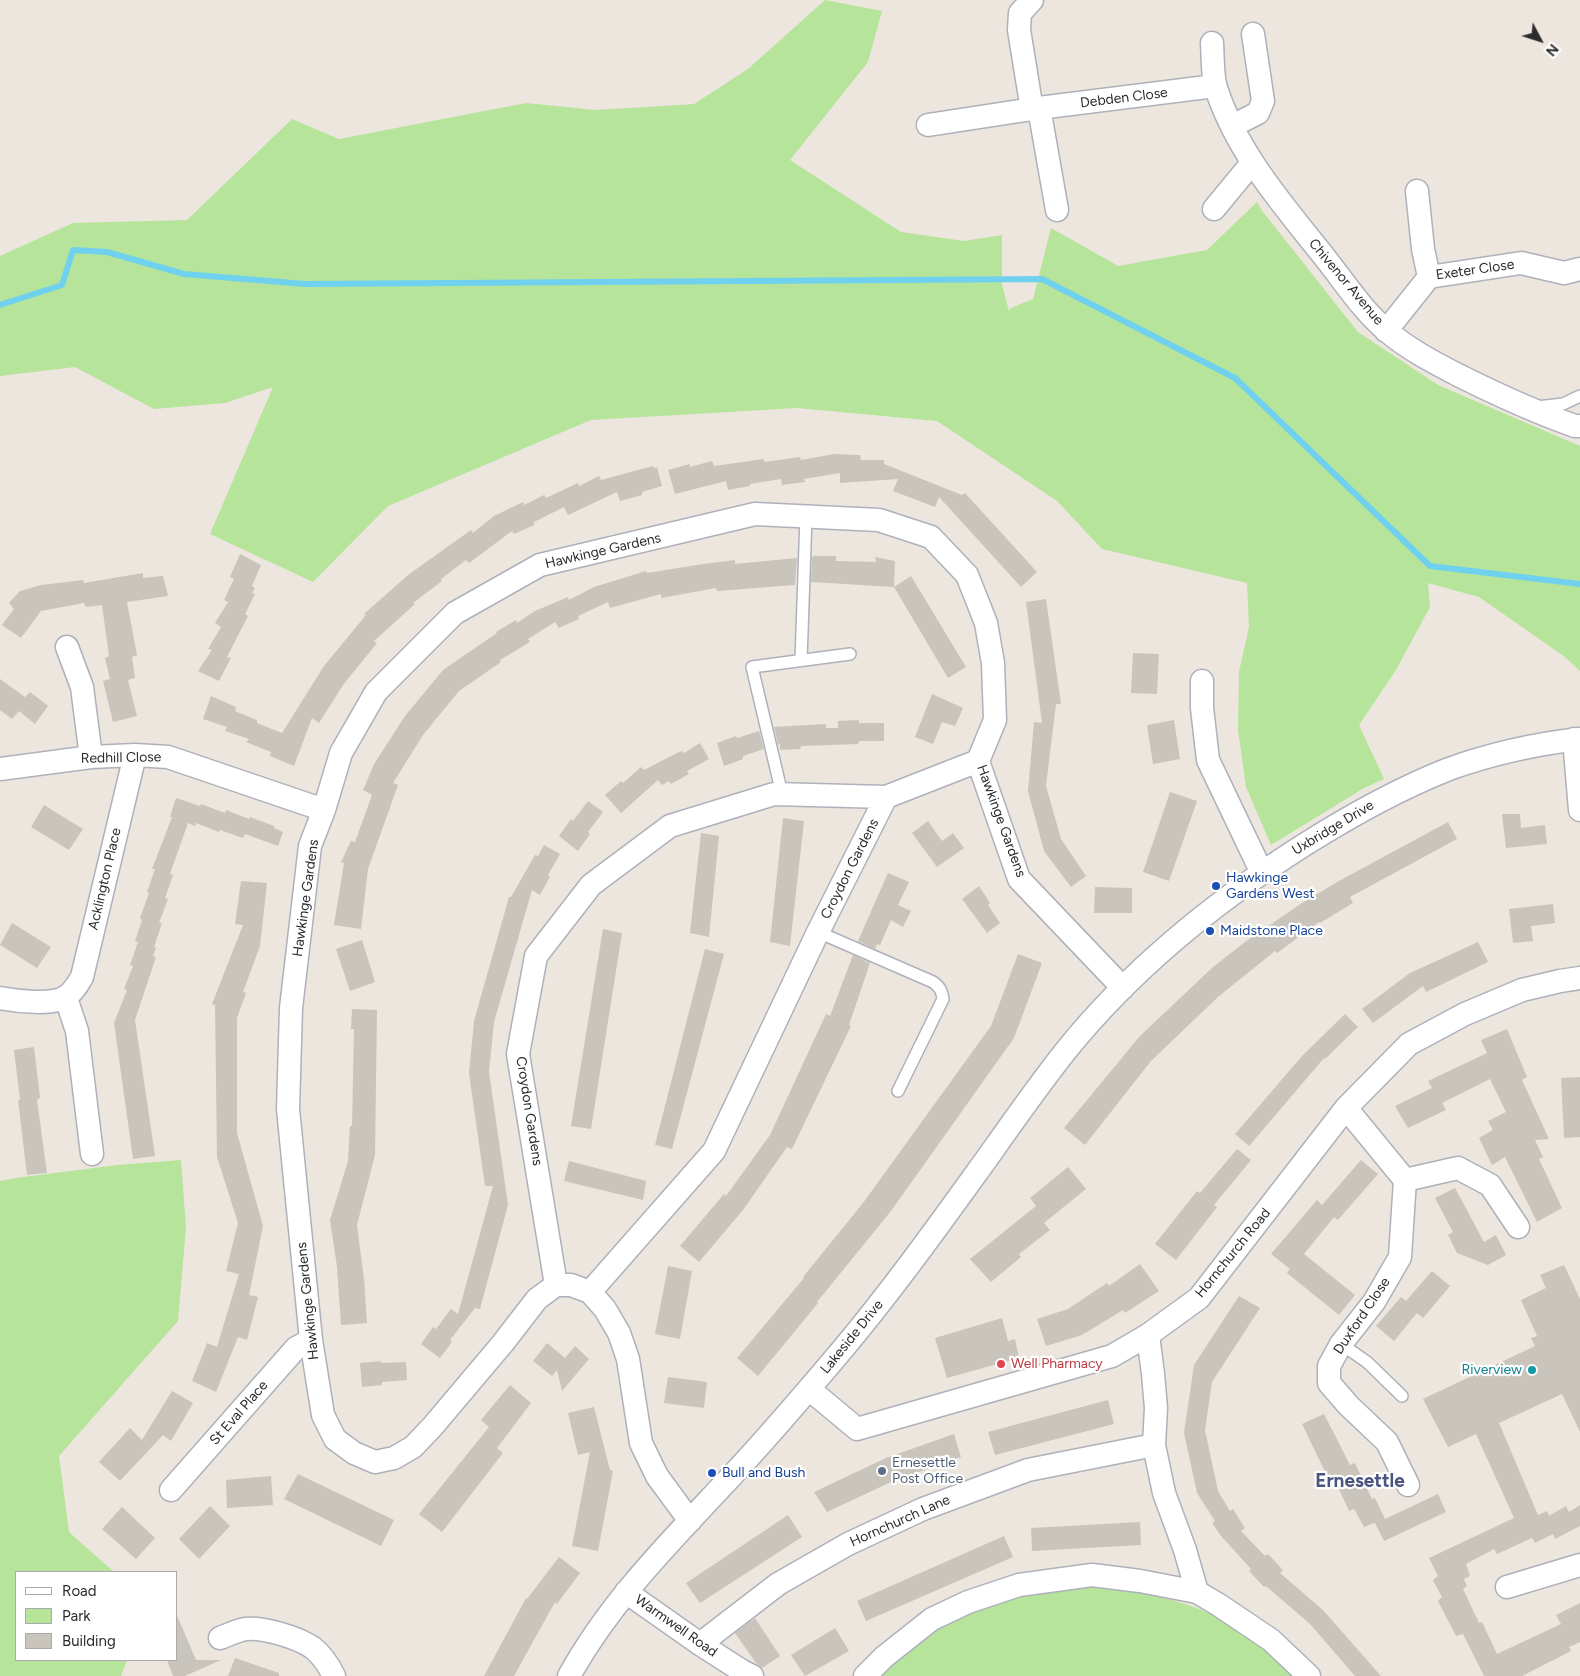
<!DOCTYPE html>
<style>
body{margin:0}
#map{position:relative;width:1580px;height:1676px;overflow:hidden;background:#ede6de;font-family:Figtree,sans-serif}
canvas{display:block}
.legend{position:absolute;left:15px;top:1571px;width:162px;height:90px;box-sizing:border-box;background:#fff;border:1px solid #aaa;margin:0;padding:6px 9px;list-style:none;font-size:15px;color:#2b2b2b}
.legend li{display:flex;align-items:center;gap:10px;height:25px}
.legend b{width:25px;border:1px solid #aaa}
.north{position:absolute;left:1515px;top:15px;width:50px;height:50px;-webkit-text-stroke:4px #fff;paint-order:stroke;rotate:130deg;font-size:14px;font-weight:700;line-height:20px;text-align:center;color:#2b2b2b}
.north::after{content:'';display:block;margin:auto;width:18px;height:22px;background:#2b2b2b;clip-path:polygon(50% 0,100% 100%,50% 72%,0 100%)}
</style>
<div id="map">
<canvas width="1580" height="1676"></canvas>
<ul class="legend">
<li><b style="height:6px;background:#fff"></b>Road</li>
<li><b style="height:14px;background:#b5e49a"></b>Park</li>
<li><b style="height:14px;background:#c9c4bc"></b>Building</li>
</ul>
<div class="north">N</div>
</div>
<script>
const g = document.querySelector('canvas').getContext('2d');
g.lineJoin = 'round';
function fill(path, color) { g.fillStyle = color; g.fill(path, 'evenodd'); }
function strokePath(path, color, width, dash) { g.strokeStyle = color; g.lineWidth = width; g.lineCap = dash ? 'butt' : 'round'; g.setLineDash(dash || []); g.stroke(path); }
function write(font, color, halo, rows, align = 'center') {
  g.font = font + ' Figtree,sans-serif'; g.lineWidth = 4.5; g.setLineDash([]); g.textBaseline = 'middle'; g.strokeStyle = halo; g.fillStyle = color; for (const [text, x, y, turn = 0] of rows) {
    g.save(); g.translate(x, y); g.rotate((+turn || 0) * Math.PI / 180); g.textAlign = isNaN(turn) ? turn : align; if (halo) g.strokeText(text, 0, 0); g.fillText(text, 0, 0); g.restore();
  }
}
const green = new Path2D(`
 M 825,0 L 882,11 L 868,62 L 790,160 L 901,232 L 964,241 L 1002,235 L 1002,285 L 1009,311 L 1011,308 L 1033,299 L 1051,228 L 1118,266 L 1207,250 L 1257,202 L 1263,212 L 1358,332 L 1438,385 L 1580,446 L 1580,671 L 1565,657 L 1479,597 L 1428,583 L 1430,607 L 1396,670 L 1359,725 L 1384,779 L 1364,788 L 1271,845 L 1246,787 L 1238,730 L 1239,672 L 1249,627 L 1247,583 L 1102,549 L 1057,501 L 937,421 L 797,408 L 591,420 L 388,506 L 313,582 L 210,534 L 273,387 L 225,403 L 154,409 L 75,367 L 0,376 L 0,256 L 73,223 L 187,220 L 292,119 L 339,139 L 526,103 L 596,110 L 694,104 L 748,69 Z
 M 181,1160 L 186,1228 L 178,1321 L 59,1456 L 69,1532 L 114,1572 L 16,1572 L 16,1660 L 127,1660 L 121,1676 L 0,1676 L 0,1181 L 16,1178 L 117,1165 Z
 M 1093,1586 C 1148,1592 1198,1602 1246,1633 C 1263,1644 1279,1662 1295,1676 L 881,1676 L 899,1658 L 933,1631 L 1000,1599 L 1047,1589 Z`);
const stream = new Path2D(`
 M 0,305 L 62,285 L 73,250 L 107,252 L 184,274 L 305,284 L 1042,279 L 1235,378 L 1430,566 L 1580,584`);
const building = new Path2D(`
 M 834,454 L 860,455 L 861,460 L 884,460 L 884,464 L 962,495 L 965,493 L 1037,572 L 1021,587 L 939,497 L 935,507 L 893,491 L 898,479 L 840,483 L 840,473 L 804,479 L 805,482 L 782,485 L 781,479 L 750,484 L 750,486 L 728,490 L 726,481 L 675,494 L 668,470 L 690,464 L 690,467 L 712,461 L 714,466 L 764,459 L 764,462 L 800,457 L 801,460 Z
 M 653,466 L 654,468 L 657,467 L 662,486 L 642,492 L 642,495 L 620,501 L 617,492 L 568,515 L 564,507 L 534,522 L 534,525 L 514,534 L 512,531 L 469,563 L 466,560 L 441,579 L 442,581 L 413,603 L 415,604 L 374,641 L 377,643 L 343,685 L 319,723 L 312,718 L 294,766 L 270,756 L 271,752 L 246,742 L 249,739 L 225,731 L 227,727 L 203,719 L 211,696 L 236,707 L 235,711 L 257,720 L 257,723 L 282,733 L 324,666 L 366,615 L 364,614 L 408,575 L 471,530 L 473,533 L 494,516 L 523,502 L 524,505 L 544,495 L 546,498 L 578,483 L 579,486 L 599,476 L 601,480 Z
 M 240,554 L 261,565 L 252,586 L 255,588 L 252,593 L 255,594 L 245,614 L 248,616 L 227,657 L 231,658 L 219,681 L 198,671 L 212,650 L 208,649 L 221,627 L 215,623 L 228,602 L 224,600 L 234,579 L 230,577 Z
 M 814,556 L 836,556 L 836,561 L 876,562 L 875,557 L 895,561 L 894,587 L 811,582 L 812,557 Z
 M 797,558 L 795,585 L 717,591 L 716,588 L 661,598 L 661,594 L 610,608 L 608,602 L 578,616 L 579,619 L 559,628 L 555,622 L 528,639 L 530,642 L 500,660 L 501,662 L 459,691 L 423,735 L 393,783 L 398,785 L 368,869 L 361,929 L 334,925 L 344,863 L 341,862 L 351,841 L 355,842 L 372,795 L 363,790 L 374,764 L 405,716 L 443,670 L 497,633 L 496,632 L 516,620 L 517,623 L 535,611 L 568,597 L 569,600 L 594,587 L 646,571 L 647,573 L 703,564 L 735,560 L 735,564 Z
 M 143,573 L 143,578 L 163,576 L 168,596 L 127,602 L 137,655 L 132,657 L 135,678 L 128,680 L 137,716 L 113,722 L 103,681 L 110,679 L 105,658 L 109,656 L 102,605 L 86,607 L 84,603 L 41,611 L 21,638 L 2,625 L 14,609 L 9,603 L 20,591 L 41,585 L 83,580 L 84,583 Z
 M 911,576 L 966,667 L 948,678 L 894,587 Z
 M 1046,599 L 1061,704 L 1056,704 L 1046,786 L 1061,839 L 1086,876 L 1071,887 L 1044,851 L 1028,791 L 1034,722 L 1042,723 L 1026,602 Z
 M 1133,653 L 1159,654 L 1157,694 L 1131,693 Z
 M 0,679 L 25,697 L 30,692 L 48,706 L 35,724 L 19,711 L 12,719 L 0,710 Z
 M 932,694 L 963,708 L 955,726 L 942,722 L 933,744 L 915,737 Z
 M 859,720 L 859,723 L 884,723 L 884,741 L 859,741 L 858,744 L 801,746 L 800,749 L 780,750 L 780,744 L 778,745 L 774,727 L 826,724 L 826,728 L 838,728 L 838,721 Z
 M 1174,720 L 1180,759 L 1153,764 L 1147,725 Z
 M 759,731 L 764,749 L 743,756 L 743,759 L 724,766 L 717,743 L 736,736 L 737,738 Z
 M 700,743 L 709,759 L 687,771 L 689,774 L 671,784 L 669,781 L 662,785 L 658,780 L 621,813 L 605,795 L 621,781 L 623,783 L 641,767 L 644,770 L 677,753 L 682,751 L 684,753 Z
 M 1170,792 L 1197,801 L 1169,881 L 1143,872 Z
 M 176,798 L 200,806 L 201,804 L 225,813 L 226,810 L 249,819 L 250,817 L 274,826 L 274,828 L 283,832 L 278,846 L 245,834 L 243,838 L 220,830 L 219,832 L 196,823 L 195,826 L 188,823 L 170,874 L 173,875 L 165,898 L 168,899 L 159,923 L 162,923 L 154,947 L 156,948 L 153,956 L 156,957 L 135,1020 L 155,1156 L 133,1159 L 114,1023 L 127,990 L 124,989 L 133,966 L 130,965 L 138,942 L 135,941 L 142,920 L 140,918 L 149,893 L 147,892 L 155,869 L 152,869 L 172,817 L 170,817 Z
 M 588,801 L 603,812 L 588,832 L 590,834 L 578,851 L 559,836 L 571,819 L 573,821 Z
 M 44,805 L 83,829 L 69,850 L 31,827 Z
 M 1502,814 L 1520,814 L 1521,828 L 1545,825 L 1547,844 L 1506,848 Z
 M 783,818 L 804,821 L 790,946 L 770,942 Z
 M 928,821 L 942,841 L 953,833 L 964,848 L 937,867 L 912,833 Z
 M 1448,822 L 1457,839 L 1350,897 L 1353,903 L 1320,923 L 1319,922 L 1277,953 L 1275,951 L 1218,997 L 1151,1061 L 1085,1145 L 1064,1128 L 1139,1037 L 1213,967 L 1245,942 L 1302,903 L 1339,881 Z
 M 701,833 L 719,836 L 709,937 L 690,933 Z
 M 544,845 L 560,854 L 548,875 L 550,877 L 540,895 L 532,890 L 494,1022 L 489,1072 L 508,1205 L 480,1309 L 475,1308 L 450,1340 L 452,1342 L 440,1358 L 421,1344 L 433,1327 L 436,1329 L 451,1309 L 458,1314 L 493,1186 L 485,1186 L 469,1073 L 474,1021 L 509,897 L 511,897 L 535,855 L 538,856 Z
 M 888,873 L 909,882 L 898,905 L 911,911 L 903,927 L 891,920 L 880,945 L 877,944 L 875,949 L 858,941 Z
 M 241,881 L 267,883 L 260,946 L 243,992 L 246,993 L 237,1018 L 237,1133 L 263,1226 L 249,1295 L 258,1297 L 247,1340 L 238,1337 L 216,1392 L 192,1381 L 207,1343 L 217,1347 L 239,1274 L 226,1271 L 238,1223 L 217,1157 L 215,1005 L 212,1004 L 243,925 L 235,924 Z
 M 979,886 L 990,903 L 988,905 L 1000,923 L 987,933 L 962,899 Z
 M 1095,887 L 1132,888 L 1132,913 L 1094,913 Z
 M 1553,904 L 1555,923 L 1531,926 L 1533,941 L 1513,943 L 1509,909 Z
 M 12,923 L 51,947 L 37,968 L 0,945 Z
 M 603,929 L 622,933 L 591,1129 L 571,1126 Z
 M 362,940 L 375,982 L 350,991 L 336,949 Z
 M 1478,942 L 1488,962 L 1426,992 L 1423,986 L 1373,1023 L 1362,1009 L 1410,973 Z
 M 705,949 L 724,954 L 672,1149 L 655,1145 Z
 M 1018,954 L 1042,963 L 1014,1038 L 891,1211 L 817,1302 L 818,1303 L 758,1376 L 737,1358 L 804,1278 L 803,1277 L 863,1203 L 991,1026 Z
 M 853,955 L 870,963 L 849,1025 L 851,1026 L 792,1149 L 787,1147 L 743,1210 L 699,1262 L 680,1246 L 724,1194 L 726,1196 L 770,1135 L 826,1014 L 830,1016 Z
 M 352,1009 L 377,1010 L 375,1155 L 357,1225 L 364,1279 L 367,1323 L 341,1325 L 337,1267 L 330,1220 L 348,1161 L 350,1126 L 352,1126 L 354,1029 L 351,1029 Z
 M 1345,1014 L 1358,1027 L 1325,1059 L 1324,1058 L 1249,1146 L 1235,1134 L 1302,1056 Z
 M 1507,1029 L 1527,1077 L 1522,1080 L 1549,1139 L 1535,1140 L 1543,1157 L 1539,1159 L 1562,1208 L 1537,1222 L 1505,1157 L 1492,1165 L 1479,1138 L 1493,1130 L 1488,1121 L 1506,1112 L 1490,1079 L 1442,1103 L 1446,1110 L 1408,1128 L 1395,1106 L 1432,1088 L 1428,1081 L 1487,1053 L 1481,1040 Z
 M 34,1047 L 40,1098 L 37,1100 L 47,1173 L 27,1175 L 18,1100 L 20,1100 L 14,1050 Z
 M 1580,1077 L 1580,1137 L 1564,1138 L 1561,1078 Z
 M 1237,1149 L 1251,1160 L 1214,1205 L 1217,1207 L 1176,1260 L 1155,1244 L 1197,1191 L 1200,1193 Z
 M 1361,1160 L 1378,1174 L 1338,1220 L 1334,1217 L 1304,1254 L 1355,1295 L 1339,1315 L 1287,1273 L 1290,1269 L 1271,1254 L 1317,1200 L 1322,1205 Z
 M 569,1161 L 646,1181 L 643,1200 L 564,1181 Z
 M 1068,1167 L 1086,1189 L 1044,1223 L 1050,1230 L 1019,1254 L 1021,1257 L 991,1282 L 970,1259 L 1036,1206 L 1030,1198 Z
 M 1455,1188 L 1484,1242 L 1496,1235 L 1506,1255 L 1488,1265 L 1457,1253 L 1448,1235 L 1453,1232 L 1435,1198 Z
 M 1140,1264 L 1159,1291 L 1125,1313 L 1123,1310 L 1082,1335 L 1046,1346 L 1037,1319 L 1068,1309 L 1107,1283 L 1109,1286 Z
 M 1564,1265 L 1580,1299 L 1580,1432 L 1562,1394 L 1499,1423 L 1538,1515 L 1547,1511 L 1549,1516 L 1566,1506 L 1569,1512 L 1580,1505 L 1580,1526 L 1555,1539 L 1553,1534 L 1535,1543 L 1532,1538 L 1497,1554 L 1494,1549 L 1466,1564 L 1470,1576 L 1464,1579 L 1467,1586 L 1463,1589 L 1479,1623 L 1482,1622 L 1497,1654 L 1561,1624 L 1556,1615 L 1580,1603 L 1580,1642 L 1569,1647 L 1571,1651 L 1522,1676 L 1484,1676 L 1463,1634 L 1456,1636 L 1438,1601 L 1442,1597 L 1433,1580 L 1438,1576 L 1429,1558 L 1514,1518 L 1476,1434 L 1448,1447 L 1423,1399 L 1535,1346 L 1531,1338 L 1537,1336 L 1521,1300 L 1546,1288 L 1540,1275 Z
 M 668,1266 L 692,1271 L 680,1339 L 655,1334 Z
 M 1432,1271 L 1450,1286 L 1423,1318 L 1417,1313 L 1394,1341 L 1376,1326 L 1401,1297 L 1406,1301 Z
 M 1239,1296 L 1260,1308 L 1212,1382 L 1205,1430 L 1218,1491 L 1230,1511 L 1233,1509 L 1245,1528 L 1241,1531 L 1265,1556 L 1268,1554 L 1283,1570 L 1280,1573 L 1323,1610 L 1381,1676 L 1355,1676 L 1310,1624 L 1266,1586 L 1264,1587 L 1249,1571 L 1251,1569 L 1221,1536 L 1212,1523 L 1215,1521 L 1197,1493 L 1184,1433 L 1194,1365 Z
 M 1002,1318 L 1008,1341 L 1015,1339 L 1019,1358 L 947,1378 L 935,1338 Z
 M 547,1343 L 565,1358 L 575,1346 L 589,1359 L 562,1391 L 557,1370 L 552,1376 L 533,1361 Z
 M 381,1361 L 381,1363 L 406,1362 L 407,1380 L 382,1382 L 382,1385 L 362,1387 L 360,1363 Z
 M 668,1377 L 707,1382 L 704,1408 L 664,1403 Z
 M 510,1385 L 531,1403 L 497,1448 L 503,1453 L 442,1532 L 419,1514 L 489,1427 L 481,1420 Z
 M 172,1391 L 193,1403 L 171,1441 L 163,1435 L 120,1481 L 99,1462 L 130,1428 L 142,1440 Z
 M 1108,1400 L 1114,1424 L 995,1455 L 988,1432 Z
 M 594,1407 L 610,1470 L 613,1471 L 598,1551 L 572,1546 L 590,1452 L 578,1455 L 568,1413 Z
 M 1324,1414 L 1350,1465 L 1355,1463 L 1372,1499 L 1375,1498 L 1385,1519 L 1438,1494 L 1446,1512 L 1384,1541 L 1375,1523 L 1380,1521 L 1364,1527 L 1354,1509 L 1349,1511 L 1333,1476 L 1328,1478 L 1302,1424 Z
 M 954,1434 L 961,1457 L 891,1482 L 827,1512 L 814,1492 L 886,1458 Z
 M 298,1474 L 394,1520 L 381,1546 L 284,1499 Z
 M 271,1476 L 273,1505 L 227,1508 L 226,1480 Z
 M 210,1506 L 230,1526 L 199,1559 L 179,1539 Z
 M 122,1507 L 155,1538 L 136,1559 L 102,1529 Z
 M 788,1515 L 802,1537 L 700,1603 L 686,1583 Z
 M 1140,1522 L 1141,1545 L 1032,1551 L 1031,1528 Z
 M 1004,1536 L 1013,1557 L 866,1621 L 857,1601 Z
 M 559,1557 L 580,1573 L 557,1604 L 555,1602 L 514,1676 L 484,1676 L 526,1598 L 527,1599 Z
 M 176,1613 L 196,1660 L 221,1660 L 185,1676 L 173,1676 L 167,1660 L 176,1660 Z
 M 755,1618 L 780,1656 L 762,1668 L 756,1663 L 735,1633 Z
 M 835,1628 L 849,1651 L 805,1676 L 791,1655 Z
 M 235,1658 L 279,1673 L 279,1676 L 228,1676 Z`);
const lane = new Path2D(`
 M 1537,407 L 1563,404 L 1580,396
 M 801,660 L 806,517
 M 782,794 L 752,667 L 850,654
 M 818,932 L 933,982 C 940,987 942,991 943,999 L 898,1091
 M 1341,1344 L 1367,1362 L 1402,1396`);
const street = new Path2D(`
 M 1032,0 L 1020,13 L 1019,30 L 1032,110
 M 1212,43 C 1213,57 1212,75 1216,88 C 1237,153 1284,206 1326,259 C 1345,283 1363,311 1387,331 C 1408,349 1433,362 1458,375 C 1496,394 1535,412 1575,426 L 1580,426
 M 1039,108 L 1057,210
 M 928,125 L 1039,108 L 1215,86
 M 1232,126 L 1258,113 L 1263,101 L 1253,34
 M 1417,191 L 1423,249 L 1429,277 L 1521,263 L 1564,273 L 1580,269
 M 1214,209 L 1252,163
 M 1386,331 L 1429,277
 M 67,647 L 82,687 L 91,757
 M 1202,681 L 1202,708 L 1208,760 L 1262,873
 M 1574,739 L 1580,810
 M 0,769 L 91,757 L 135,755 L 168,757 L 324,810
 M 0,998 C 16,1001 54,1006 67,996 C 74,991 78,984 82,977 L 135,755
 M 66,998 L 77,1031 L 92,1154
 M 1346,1108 L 1405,1180
 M 556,1285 L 518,1054 L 536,956 L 591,885 L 670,826 L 774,794 L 886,797 L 978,761
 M 590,1292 L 714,1151 L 818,932 L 886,797
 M 1148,1335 L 1153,1374 L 1156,1408 L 1154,1445 L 1164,1493 L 1185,1550 L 1197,1592
 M 809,1389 L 857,1429 L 1112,1356 L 1148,1335 L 1199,1298 L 1346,1108 L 1409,1044 L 1465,1014 L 1522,990 L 1560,981 L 1580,978
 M 1408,1485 L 1387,1442 L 1348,1405 L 1329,1383 L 1329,1366 L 1341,1344 L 1374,1302 L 1400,1257 L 1405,1180 L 1458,1168 L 1490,1185 L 1518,1227
 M 171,1490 L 296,1348 L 311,1340
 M 690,1521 L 657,1476 L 641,1443 L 628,1359 L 619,1333 L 605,1309 L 590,1292 L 571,1285 L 556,1285 L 537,1299 L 503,1343 L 433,1426 L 413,1447 L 394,1458 L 375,1462 L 354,1453 L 335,1439 L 323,1415 L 311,1340 L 288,1109 L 291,1008 L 310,846 L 324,810 L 341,753 L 376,692 L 455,613 L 540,565 L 755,514 L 879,520 L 931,537 L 967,575 L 986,623 L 993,663 L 995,720 L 978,761 L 1019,879 L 1123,988
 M 1507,1587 L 1580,1565
 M 626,1592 L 700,1644 L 742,1671 L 752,1676
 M 220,1638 C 228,1635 238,1630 246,1629 C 264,1627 299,1638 313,1648 C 322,1655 329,1666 334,1676
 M 700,1644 L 778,1584 L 848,1544 L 923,1509 L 1028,1470 L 1154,1445
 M 569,1676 C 610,1602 668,1544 725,1483 C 766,1440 804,1395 842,1350 C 894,1288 941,1222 988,1157 C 1014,1120 1040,1083 1068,1048 C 1134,967 1216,901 1304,845 C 1350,816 1398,789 1449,769 C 1491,754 1536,744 1580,739
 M 865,1676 L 884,1657 L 932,1619 L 968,1602 L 1019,1585 L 1092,1575 L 1140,1581 L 1197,1592 L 1219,1605 L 1271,1640 L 1309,1676`);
const markers = [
 [1216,886,5,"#1a4fb4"],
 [1210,931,5,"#1a4fb4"],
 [1001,1364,5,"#e0444e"],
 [1532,1370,5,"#0f9aa8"],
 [882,1471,5,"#5c6f8a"],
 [712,1473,5,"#1a4fb4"]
];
const streetNames = [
 ["Debden Close",1124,98,-7],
 ["Exeter Close",1475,270,-8],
 ["Chivenor Avenue",1346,282,50],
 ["Hawkinge Gardens",603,551,-13],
 ["Redhill Close",121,758,-1],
 ["Hawkinge Gardens",1001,821,70],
 ["Uxbridge Drive",1333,828,-31],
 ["Croydon Gardens",850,869,-63],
 ["Acklington Place",105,879,-77],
 ["Hawkinge Gardens",306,898,-82],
 ["Croydon Gardens",529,1111,81],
 ["Hornchurch Road",1233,1253,-51],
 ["Hawkinge Gardens",308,1301,-96],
 ["Duxford Close",1362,1316,-56],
 ["Lakeside Drive",852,1337,-51],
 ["St Eval Place",239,1413,-49],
 ["Hornchurch Lane",900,1521,-24],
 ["Warmwell Road",676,1626,35]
];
const transitNames = [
 ["Hawkinge",1226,878],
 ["Gardens West",1226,894],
 ["Maidstone Place",1220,931],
 ["Bull and Bush",722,1473]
];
const healthNames = [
 ["Well Pharmacy",1011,1364]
];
const cultureNames = [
 ["Riverview",1522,1370]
];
const serviceNames = [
 ["Ernesettle",892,1463],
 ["Post Office",892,1479]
];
const districtNames = [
 ["Ernesettle",1360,1481]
];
fill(green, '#b5e49a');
strokePath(stream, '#70d1ef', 6);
fill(building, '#c9c4bc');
strokePath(lane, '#aeb1bb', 14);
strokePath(street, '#aeb1bb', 25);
strokePath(lane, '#fff', 11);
strokePath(street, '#fff', 22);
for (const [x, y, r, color] of markers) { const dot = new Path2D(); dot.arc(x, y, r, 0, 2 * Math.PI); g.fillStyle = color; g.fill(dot); strokePath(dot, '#fff', 2); }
write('14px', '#2b2b2b', '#fff', streetNames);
write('14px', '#164399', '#fff', transitNames, 'left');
write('14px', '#be3a42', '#fff', healthNames, 'left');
write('14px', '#0d838f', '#fff', cultureNames, 'right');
write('14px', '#4e5e75', '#fff', serviceNames, 'left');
write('bold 19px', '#4b557d', '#fff', districtNames);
</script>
